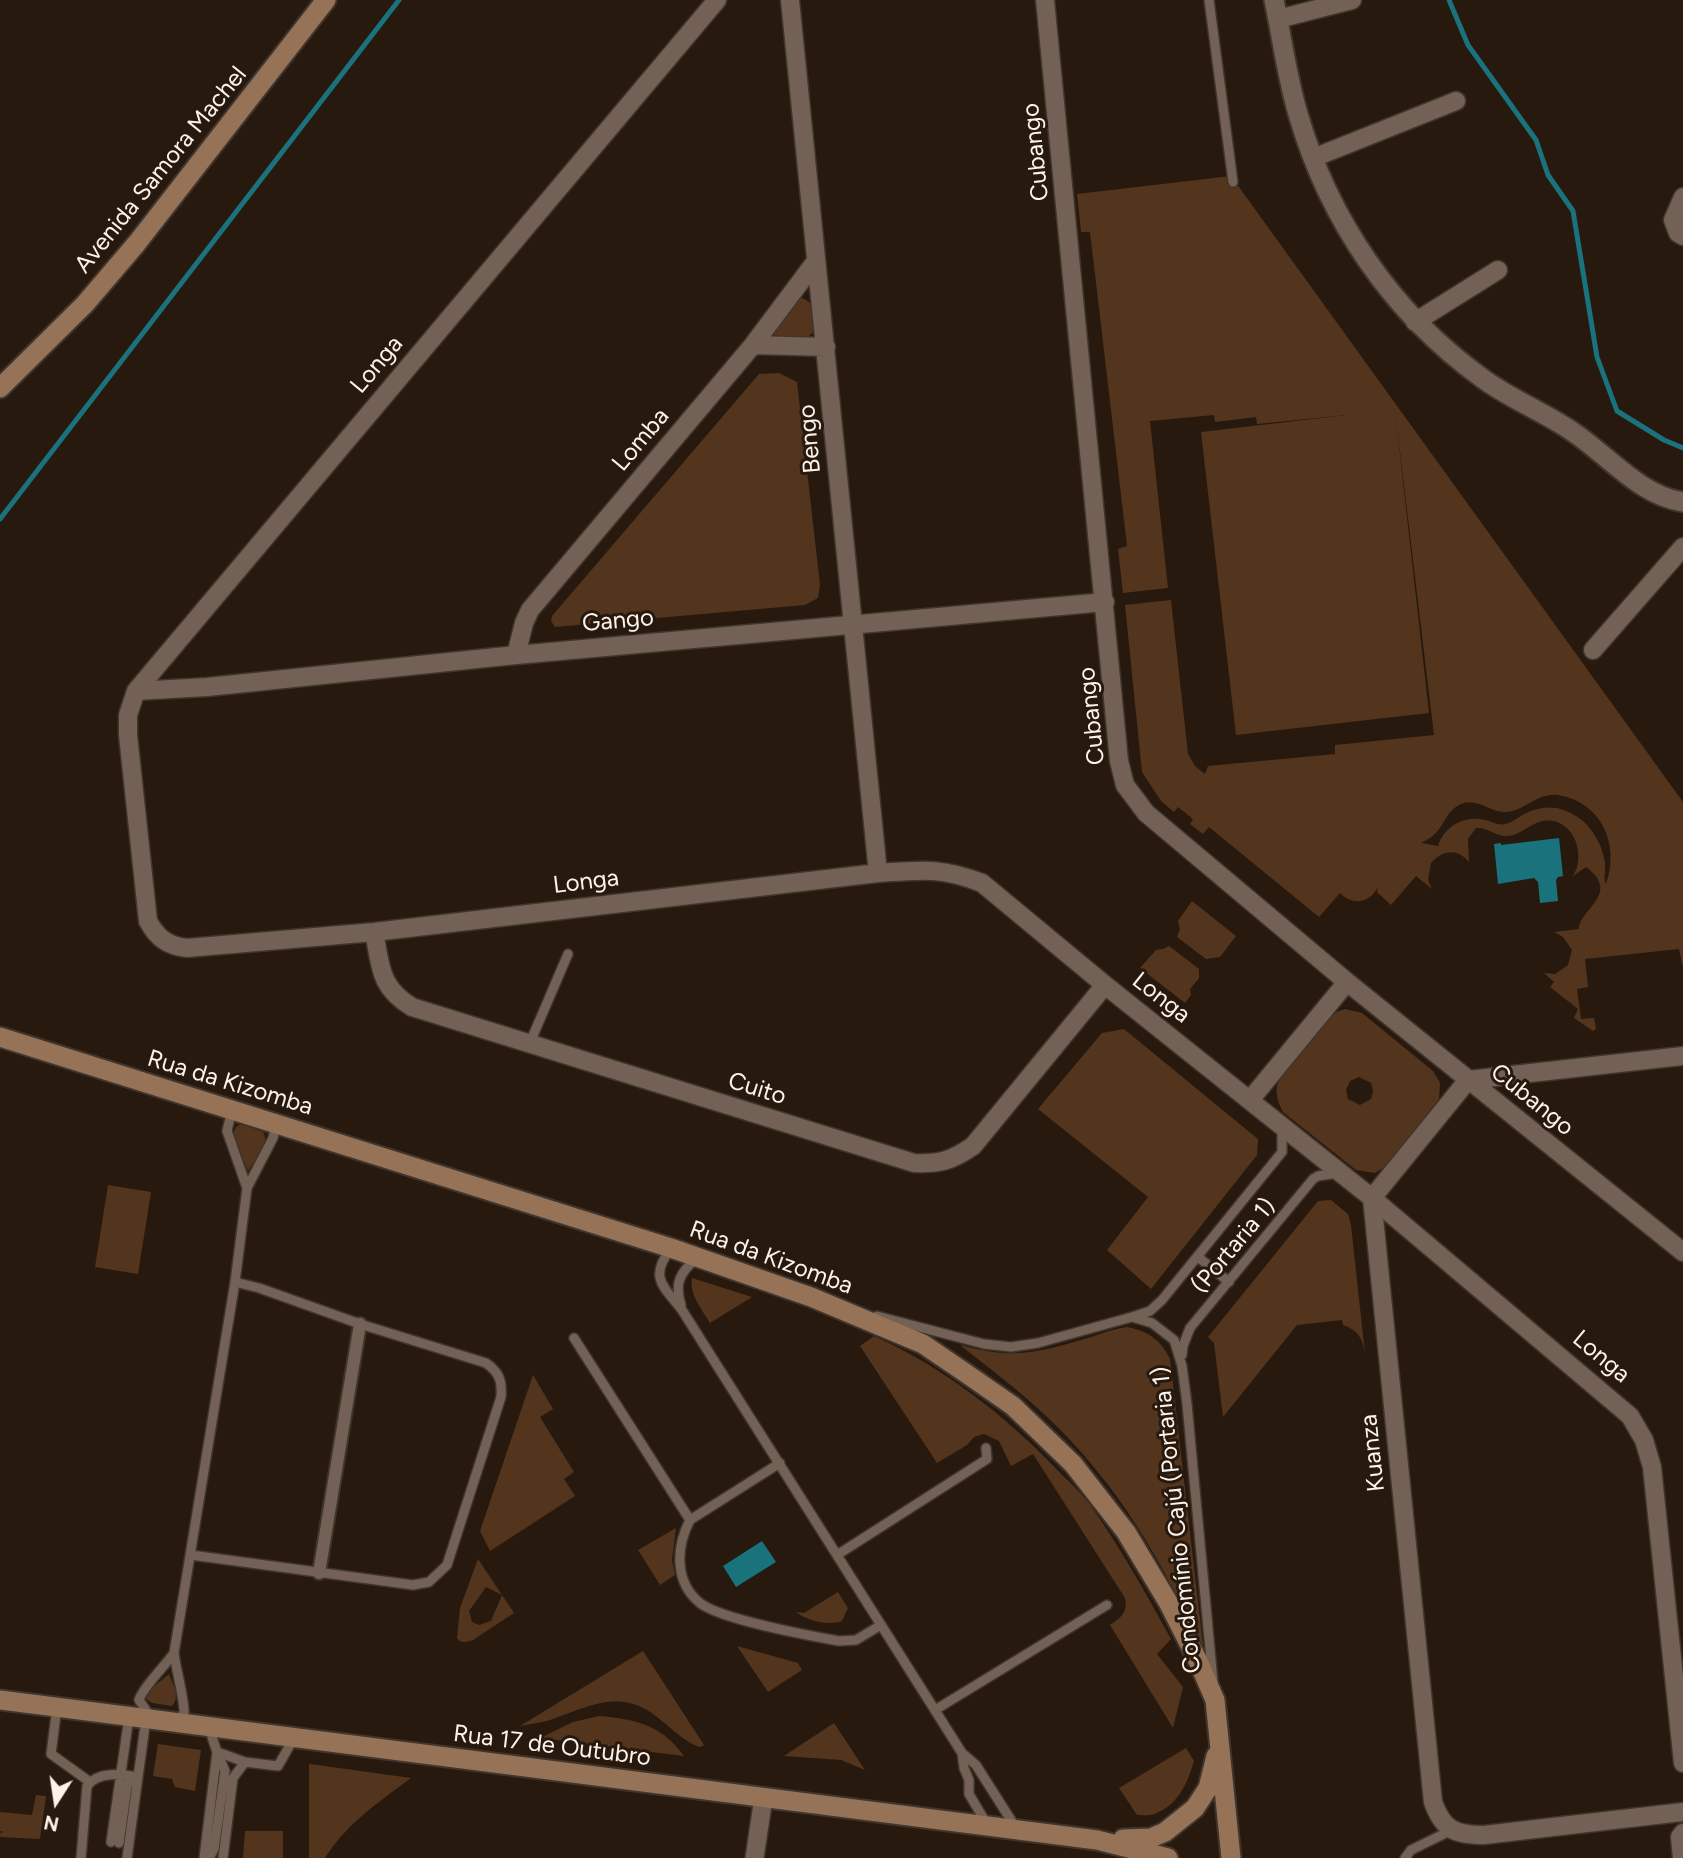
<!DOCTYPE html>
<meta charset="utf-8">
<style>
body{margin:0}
#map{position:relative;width:1683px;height:1858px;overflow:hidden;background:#27190e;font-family:Figtree,sans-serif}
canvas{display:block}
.north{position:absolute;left:21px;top:1767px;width:70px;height:70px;-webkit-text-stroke:5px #27190e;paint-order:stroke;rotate:192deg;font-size:19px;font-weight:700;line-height:28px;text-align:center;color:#fdf3eb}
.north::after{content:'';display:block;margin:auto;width:24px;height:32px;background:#fdf3eb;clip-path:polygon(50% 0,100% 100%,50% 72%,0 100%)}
</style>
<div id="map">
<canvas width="1683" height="1858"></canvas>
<div class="north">N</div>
</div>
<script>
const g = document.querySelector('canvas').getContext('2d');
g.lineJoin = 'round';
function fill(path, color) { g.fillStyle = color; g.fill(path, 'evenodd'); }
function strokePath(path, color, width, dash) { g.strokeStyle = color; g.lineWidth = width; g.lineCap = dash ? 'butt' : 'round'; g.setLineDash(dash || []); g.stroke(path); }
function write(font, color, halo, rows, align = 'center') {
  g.font = font + ' Figtree,sans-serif'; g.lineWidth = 6; g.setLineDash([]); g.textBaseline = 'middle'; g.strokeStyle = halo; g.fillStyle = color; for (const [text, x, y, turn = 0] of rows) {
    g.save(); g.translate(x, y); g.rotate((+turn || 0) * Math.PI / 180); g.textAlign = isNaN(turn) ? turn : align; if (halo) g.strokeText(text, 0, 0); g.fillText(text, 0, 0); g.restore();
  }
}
const green = new Path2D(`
 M 1231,176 L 1683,802 L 1683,968 L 1679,949 L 1585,959 L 1588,987 L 1577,989 L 1581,1019 L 1594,1018 L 1596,1029 L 1593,1031 L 1574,1018 L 1578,1009 L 1550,987 L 1554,982 L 1544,973 L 1555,974 L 1568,965 L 1572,950 L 1563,937 L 1554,932 L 1579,929 C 1579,909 1622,894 1586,867 L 1573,876 C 1587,855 1573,816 1543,821 C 1530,823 1520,836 1507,836 C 1496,837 1488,827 1476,828 L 1468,839 L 1469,862 C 1457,848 1443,850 1431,863 L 1428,880 L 1432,889 L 1416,876 L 1391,905 L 1377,892 L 1378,887 C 1370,903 1353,906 1340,893 L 1319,917 L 1209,827 L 1203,834 L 1190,824 L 1193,819 L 1178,807 L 1174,812 L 1161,801 L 1142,772 L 1125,605 L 1171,600 L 1188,754 L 1195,766 L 1205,774 L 1208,766 L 1335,754 L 1335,745 L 1434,735 L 1395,410 L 1429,713 L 1236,735 L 1201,432 L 1347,415 L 1257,424 L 1256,417 L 1215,422 L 1214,415 L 1150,421 L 1168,588 L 1123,593 L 1118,549 L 1127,546 L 1090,232 L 1081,232 L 1077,194 ZM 1558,795 C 1602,802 1620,845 1606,884 C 1603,878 1606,871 1605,863 C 1603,848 1595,832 1583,821 C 1565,806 1545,803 1524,814 C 1518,817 1512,823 1505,824 C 1498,826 1492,821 1485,820 C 1464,815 1444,827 1438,846 L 1421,843 C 1446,832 1441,815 1459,805 C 1477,796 1489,813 1506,812 C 1526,811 1535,793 1558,795 Z
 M 799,297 C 817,302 813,314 815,330 L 808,337 C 796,339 779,345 772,331 Z
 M 779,373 L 797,382 L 820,585 L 818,598 L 805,605 L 555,627 L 551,621 L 552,616 L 759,374 Z
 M 1192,901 L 1236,936 L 1220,957 L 1206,959 L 1177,937 L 1180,929 L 1178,921 Z
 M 1169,946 L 1199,969 L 1199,978 L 1190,989 L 1191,995 L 1185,1003 L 1140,968 L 1156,950 L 1163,949 Z
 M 1345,1009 L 1362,1013 L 1433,1071 L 1440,1083 L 1439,1099 L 1391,1163 L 1375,1173 L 1356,1170 L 1283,1112 C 1279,1104 1275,1095 1277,1086 C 1280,1074 1324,1020 1335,1013 C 1338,1011 1342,1010 1345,1009 ZM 1359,1077 L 1371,1083 L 1373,1091 L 1371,1099 L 1360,1105 L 1348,1099 L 1346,1090 L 1350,1081 Z
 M 1124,1029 L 1258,1139 L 1257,1155 L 1151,1289 L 1107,1250 L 1148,1197 L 1038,1109 L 1102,1033 Z
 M 241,1124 L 263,1132 C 271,1146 255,1159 248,1171 L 233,1134 L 236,1127 Z
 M 108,1185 L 151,1192 L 138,1274 L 95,1267 Z
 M 1331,1200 L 1348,1214 L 1351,1225 L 1365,1354 C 1363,1339 1358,1330 1343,1325 L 1342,1320 L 1297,1325 L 1223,1417 L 1214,1343 L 1208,1337 L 1318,1201 Z
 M 692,1278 L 752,1297 L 710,1323 C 702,1309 689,1295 692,1278 Z
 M 1127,1327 C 1148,1331 1161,1340 1170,1359 L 1204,1654 C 1166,1566 1117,1482 1046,1416 C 1019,1390 989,1368 960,1345 C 1012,1359 1033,1354 1084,1339 C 1099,1335 1112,1329 1127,1327 Z
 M 874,1336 C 945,1368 1010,1419 1062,1475 C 1071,1483 1080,1492 1088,1502 C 1119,1545 1145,1592 1171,1639 L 1157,1654 L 1183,1687 L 1173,1728 L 1110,1625 C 1121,1618 1128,1612 1125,1598 L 1033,1454 L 1011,1466 L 999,1441 L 984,1434 L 974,1437 L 967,1445 L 937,1463 L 860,1346 Z
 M 533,1375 L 553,1409 L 540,1417 L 574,1472 L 564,1479 L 575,1496 L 490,1551 L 480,1531 Z
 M 676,1528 L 672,1560 L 675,1575 L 660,1585 L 638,1550 Z
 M 478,1559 L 514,1613 L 473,1640 C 466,1642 462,1644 457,1638 L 460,1608 ZM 486,1587 L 502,1595 L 491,1621 L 479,1625 L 472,1622 L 469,1611 Z
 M 838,1592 L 848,1608 L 842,1621 C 829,1626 807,1621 796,1612 L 804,1613 Z
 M 737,1646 L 798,1663 L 802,1670 L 768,1692 Z
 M 643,1651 L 704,1745 L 701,1747 C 684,1744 663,1719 647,1710 C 612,1690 581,1710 547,1721 C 539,1723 529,1724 520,1726 Z
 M 169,1674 C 173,1685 181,1696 172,1706 L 152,1703 L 146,1699 L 152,1688 Z
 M 599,1716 C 635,1719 662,1725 684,1756 L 540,1738 L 573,1722 Z
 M 834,1723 L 865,1770 L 841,1760 L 784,1756 Z
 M 158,1744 L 201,1750 L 195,1791 L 175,1787 L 172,1779 L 153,1776 Z
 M 1186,1748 L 1194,1761 C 1188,1782 1178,1806 1154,1814 C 1150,1816 1142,1815 1137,1815 L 1119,1788 Z
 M 309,1764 L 310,1764 L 411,1778 C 380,1801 346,1824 325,1858 L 309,1858 Z
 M 36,1795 L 46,1796 L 40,1839 L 0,1837 L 0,1833 L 4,1832 L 0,1831 L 0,1812 L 32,1815 Z
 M 245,1831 L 283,1831 L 283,1858 L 243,1858 Z`);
const water = new Path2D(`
 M 1559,838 L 1563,876 L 1558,877 L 1556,880 L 1558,901 L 1540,903 L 1538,882 L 1534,878 L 1498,884 L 1494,844 L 1501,843 L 1501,845 Z
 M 762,1541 L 776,1562 L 736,1587 L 723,1566 Z`);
const stream = new Path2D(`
 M 1449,0 L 1468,45 L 1536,140 L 1548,175 L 1573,211 L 1597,357 L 1617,411 L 1664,440 L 1683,448
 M 0,519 L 399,0`);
const service = new Path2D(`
 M 1209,0 L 1233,182
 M 529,1045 L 568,954
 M 232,1109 L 227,1131 L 247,1188
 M 671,1249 C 648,1277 664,1287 682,1310 L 962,1753 L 976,1765 L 1016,1828
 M 1198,1257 L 1229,1282
 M 681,1305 C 674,1283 680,1272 698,1257
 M 877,1316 L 984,1344 L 1011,1347 L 1038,1343 L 1132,1317 L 1152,1323 L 1174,1340 L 1182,1366 L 1187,1404 L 1213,1681
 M 1132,1317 L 1150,1311 L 1162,1300 L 1282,1152 L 1282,1127
 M 574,1338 L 690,1520
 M 1182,1355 L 1183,1346 L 1190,1328 L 1313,1179 L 1318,1176 L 1338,1173
 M 780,1463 L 690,1520 C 676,1547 674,1582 700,1603 C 720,1619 811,1636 839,1641 L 856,1640 L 881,1625
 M 191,1555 L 413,1585 L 429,1582 L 447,1565 L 501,1397 C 502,1381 500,1373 486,1363 L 360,1324 L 259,1288 L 235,1282
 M 837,1555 L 987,1459 L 986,1448
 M 57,1707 L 51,1754 L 90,1782
 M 935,1710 L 1107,1605
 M 150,1716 L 139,1700 C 143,1687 165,1666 174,1653
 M 177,1720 L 184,1714 C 185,1701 176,1670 174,1653 L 235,1282 L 247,1188 L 273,1138 L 276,1125
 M 217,1752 L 245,1762 L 278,1766 L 294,1738
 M 962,1753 L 964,1768 L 969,1780 L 969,1794 L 988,1826
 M 111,1842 L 129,1717
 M 119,1843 L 127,1787 L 130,1779 L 138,1777 L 146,1719
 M 81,1858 L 87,1786 C 98,1771 121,1774 138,1777 L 127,1858
 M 204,1858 L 217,1752 L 209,1728
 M 209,1858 L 214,1849 L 225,1771 L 218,1754
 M 223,1858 L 233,1778 L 245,1762
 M 750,1858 L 759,1797
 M 759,1858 L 768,1798
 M 1405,1858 L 1411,1850 L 1452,1830`);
const pedestrian = new Path2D(`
 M 319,1573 L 360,1324`);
const minor = new Path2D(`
 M 717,0 L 136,691 L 128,715 L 128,735 L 148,921 C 157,938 168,946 187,948 L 374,932 L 878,873 C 921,870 941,867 982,883 L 1105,985 L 1372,1198 L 1630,1416 L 1644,1440 L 1652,1467 L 1683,1763
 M 790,0 L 878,873
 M 1045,0 L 1119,761 L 1125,785 L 1146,813 L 1347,982 L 1683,1252
 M 1278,19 L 1352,0
 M 1313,158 L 1456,101
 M 1683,197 L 1673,220 L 1678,233 L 1683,236
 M 1415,322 L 1498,270
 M 753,345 L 826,347
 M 1593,650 L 1683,547
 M 516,655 L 524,623 L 530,610 L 753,345 L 816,261
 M 136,691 L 207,687 L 516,655 L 1105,602
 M 374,932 C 381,967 379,987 412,1007 L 914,1163 C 940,1164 951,1161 973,1146 L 1105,985
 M 1683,1056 L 1468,1080 L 1372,1198 L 1433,1802 C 1443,1830 1455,1835 1484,1835 L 1683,1812
 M 1250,1100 L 1347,982
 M 1682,1858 L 1680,1837 L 1683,1833`);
const tertiary = new Path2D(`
 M 1274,0 C 1282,38 1287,77 1298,114 C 1329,220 1392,313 1482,378 C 1510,399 1544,412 1573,432 C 1609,456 1639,495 1683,502`);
const secondary = new Path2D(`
 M 0,388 L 85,304 L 137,243 L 326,0
 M 0,1037 L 671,1248 L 811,1297 L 923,1344 L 967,1374 L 1013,1406 L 1073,1464 L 1126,1532 L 1168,1602 L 1198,1661 L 1215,1700 L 1231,1858
 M 0,1700 L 1097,1840 L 1168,1858
 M 1123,1839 L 1151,1838 L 1165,1832 L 1195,1808 L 1208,1788 L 1216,1756`);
const streetNames = [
 ["Cubango",1036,152,-96],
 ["Avenida Samora Machel",161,170,-51],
 ["Longa",377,365,-50],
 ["Bengo",810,439,-95],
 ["Lomba",641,440,-50],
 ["Gango",618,621,-5],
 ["Cubango",1092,716,-96],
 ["Longa",586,882,-7],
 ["Longa",1161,998,38],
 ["Rua da Kizomba",230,1083,17],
 ["Cuito",757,1089,17],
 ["Cubango",1532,1100,39],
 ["(Portaria 1)",1234,1246,-50],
 ["Rua da Kizomba",771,1258,20],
 ["Longa",1601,1357,40],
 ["Kuanza",1373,1453,-96],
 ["Condomínio Cajú (Portaria 1)",1177,1520,-96],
 ["Rua 17 de Outubro",552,1746,7]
];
fill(green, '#53351d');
fill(water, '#19727c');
strokePath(stream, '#19727c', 5);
strokePath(service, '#3f352f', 12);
strokePath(pedestrian, '#3f352f', 16);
strokePath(minor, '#3f352f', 21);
strokePath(tertiary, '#3f352f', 23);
strokePath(secondary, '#3f352f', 23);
strokePath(service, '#726154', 9);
strokePath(pedestrian, '#726154', 12);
strokePath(minor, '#726154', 18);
strokePath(tertiary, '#726154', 19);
strokePath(secondary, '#967356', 19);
write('24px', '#fdf3eb', '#27190e', streetNames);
</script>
